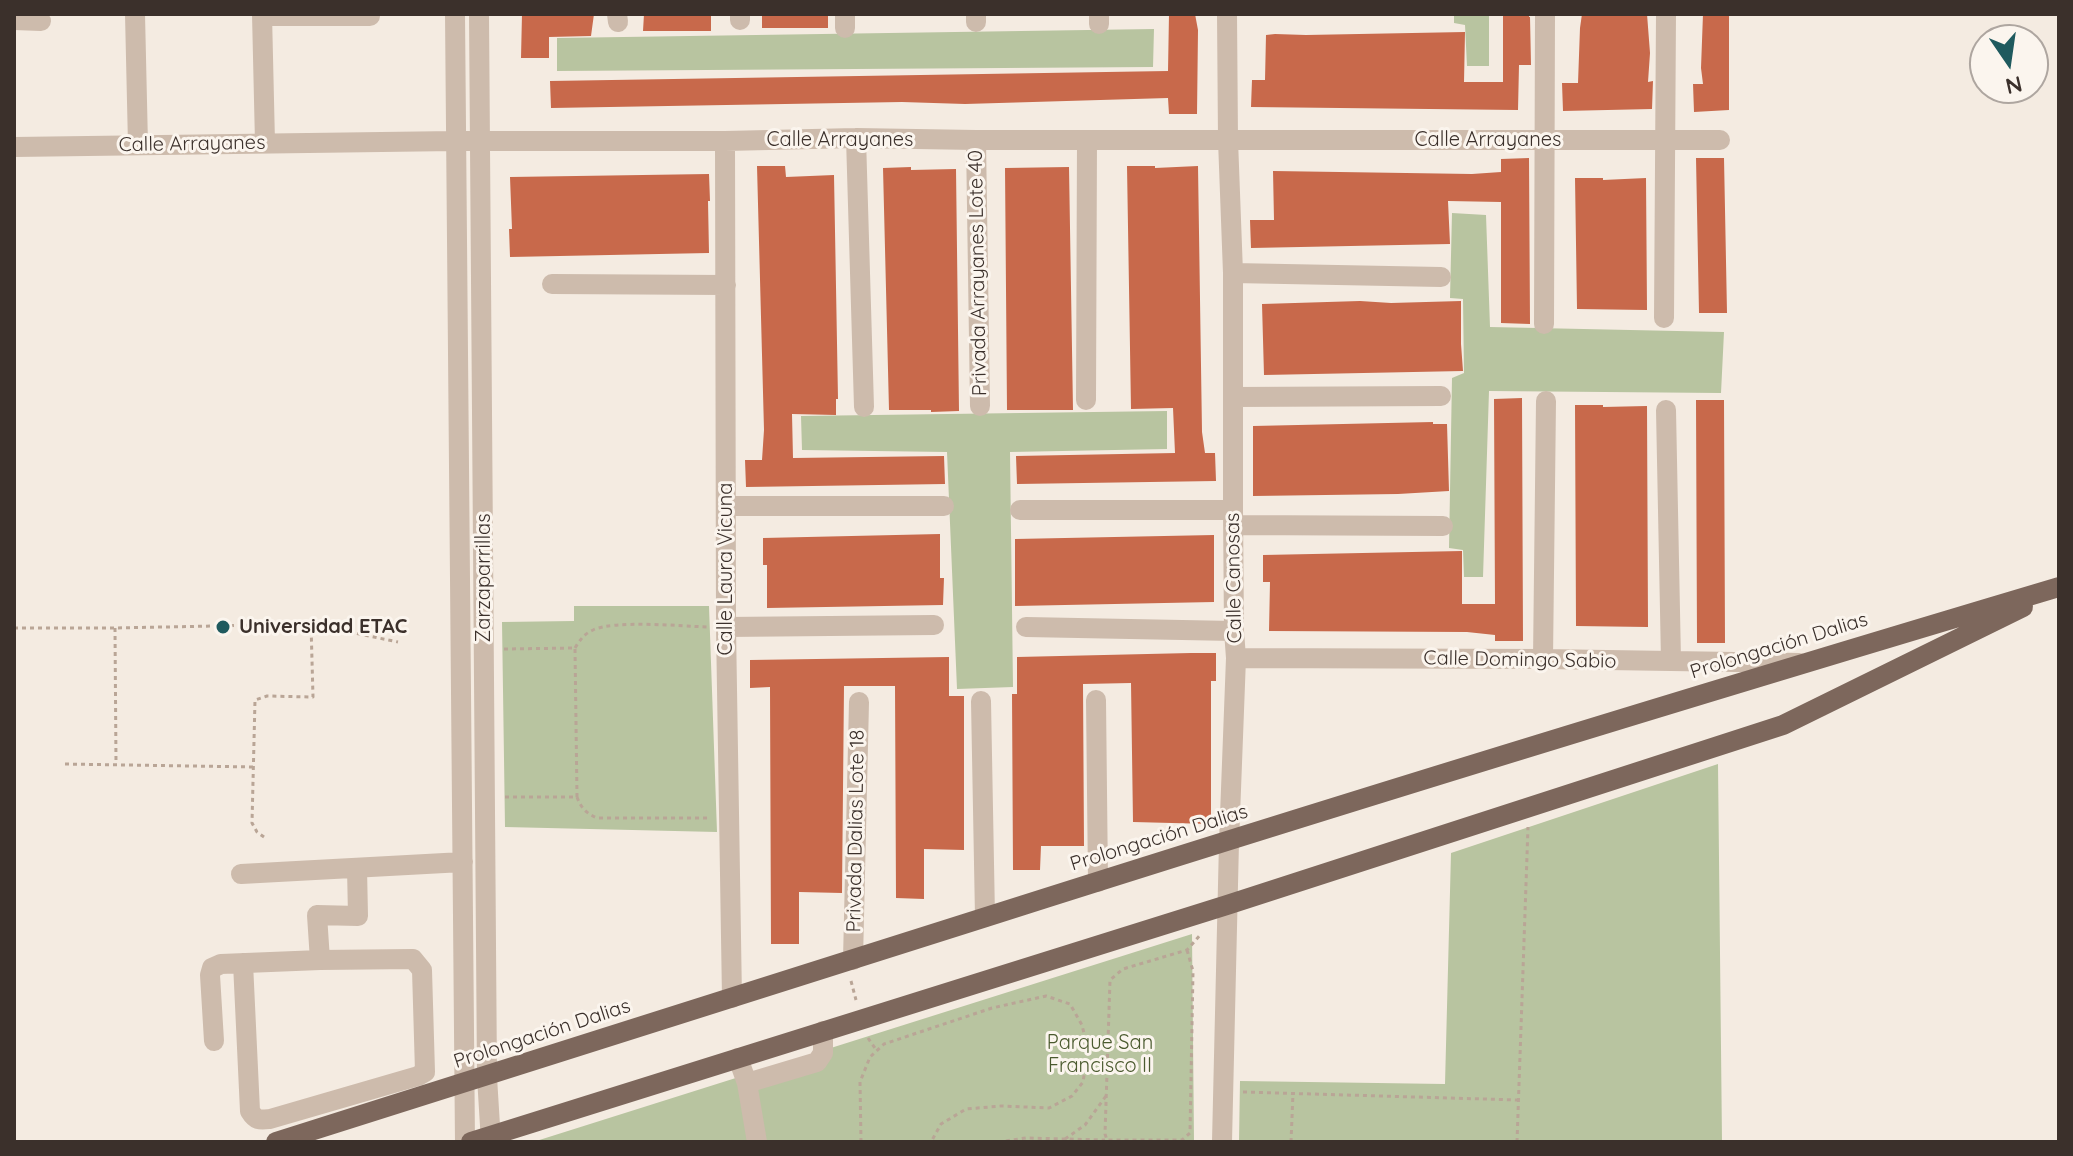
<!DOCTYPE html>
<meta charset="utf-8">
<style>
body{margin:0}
#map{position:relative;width:2073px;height:1156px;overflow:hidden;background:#f4ebe1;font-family:Quicksand,sans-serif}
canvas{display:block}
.frame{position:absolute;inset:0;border:16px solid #3b302b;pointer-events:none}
.north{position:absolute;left:1969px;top:24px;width:80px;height:80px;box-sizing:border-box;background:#fbf5ee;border:2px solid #aea6a0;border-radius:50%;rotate:167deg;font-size:22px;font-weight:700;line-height:32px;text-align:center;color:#3b302b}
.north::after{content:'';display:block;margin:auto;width:28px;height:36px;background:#1f5a5e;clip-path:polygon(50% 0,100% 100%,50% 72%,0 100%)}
</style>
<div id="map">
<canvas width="2073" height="1156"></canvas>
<div class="frame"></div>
<div class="north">N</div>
</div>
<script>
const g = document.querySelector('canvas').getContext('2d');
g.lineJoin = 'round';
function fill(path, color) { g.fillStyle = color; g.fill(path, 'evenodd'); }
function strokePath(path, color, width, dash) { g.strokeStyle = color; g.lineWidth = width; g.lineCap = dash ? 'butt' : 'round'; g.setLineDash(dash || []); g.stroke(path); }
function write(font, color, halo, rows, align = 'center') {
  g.font = font + ' Quicksand,sans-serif'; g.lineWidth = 6; g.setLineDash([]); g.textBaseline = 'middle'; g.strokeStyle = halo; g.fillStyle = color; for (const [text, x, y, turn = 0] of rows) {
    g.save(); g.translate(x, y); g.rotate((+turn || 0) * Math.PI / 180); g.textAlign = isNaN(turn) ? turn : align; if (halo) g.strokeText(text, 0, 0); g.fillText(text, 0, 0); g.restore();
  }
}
const green = new Path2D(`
 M 1454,14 L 1489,14 L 1489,66 L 1467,66 L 1465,25 L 1454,23 Z
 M 1154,29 L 1153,67 L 557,71 L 557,38 Z
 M 1452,213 L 1486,215 L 1490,327 L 1724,332 L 1721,393 L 1489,391 L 1483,577 L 1464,577 L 1463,550 L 1449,548 L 1452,378 L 1464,373 L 1463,299 L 1450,298 Z
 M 1167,411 L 1167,449 L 1010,452 L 1013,687 L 957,689 L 947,452 L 802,450 L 801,416 Z
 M 574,606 L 709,606 L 717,832 L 505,827 L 502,622 L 574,621 Z
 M 1718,764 L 1722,1142 L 1239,1142 L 1240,1081 L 1445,1084 L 1451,853 Z
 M 1192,934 L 1194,1142 L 533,1142 Z`);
const building = new Path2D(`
 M 522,14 L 594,14 L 591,36 L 549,37 L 549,58 L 521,58 Z
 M 644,14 L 711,14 L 711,31 L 643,31 Z
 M 762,14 L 828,14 L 828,28 L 762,28 Z
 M 1169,14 L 1195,14 L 1198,30 L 1197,114 L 1169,114 L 1168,98 L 965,104 L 902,102 L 551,108 L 550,81 L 1168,71 Z
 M 1503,14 L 1529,14 L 1529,17 L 1530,17 L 1531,65 L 1519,65 L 1518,110 L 1251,107 L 1252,80 L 1265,80 L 1266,35 L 1275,34 L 1306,35 L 1465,32 L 1464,82 L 1503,82 Z
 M 1582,14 L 1647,14 L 1650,53 L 1648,82 L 1653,81 L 1652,109 L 1563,111 L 1562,83 L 1578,83 L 1580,28 Z
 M 1703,14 L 1729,14 L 1729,110 L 1694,112 L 1693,84 L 1703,84 L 1701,68 Z
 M 1529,158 L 1530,324 L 1501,323 L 1501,202 L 1448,201 L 1450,244 L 1251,248 L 1250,220 L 1274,220 L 1273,171 L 1472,174 L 1501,172 L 1501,159 Z
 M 1696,158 L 1724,158 L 1727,313 L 1699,313 Z
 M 757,166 L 785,166 L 786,177 L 834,175 L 838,399 L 836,399 L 836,415 L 792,414 L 793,458 L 944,456 L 945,484 L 746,487 L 745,460 L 762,460 L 764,430 Z
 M 1127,166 L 1155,166 L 1155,168 L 1198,166 L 1202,432 L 1205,453 L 1215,453 L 1216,481 L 1017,484 L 1016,456 L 1175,453 L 1173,408 L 1131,409 Z
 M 911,167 L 911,170 L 956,169 L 959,411 L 931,412 L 931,410 L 889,410 L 883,168 Z
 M 1069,167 L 1073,410 L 1007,410 L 1005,168 Z
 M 709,174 L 710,201 L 708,201 L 709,253 L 510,257 L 509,229 L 512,229 L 510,177 Z
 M 1575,178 L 1603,178 L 1603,180 L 1646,178 L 1647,310 L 1577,309 Z
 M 1360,301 L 1391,303 L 1461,301 L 1461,344 L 1463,371 L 1264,375 L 1262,304 Z
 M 1522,398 L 1523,641 L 1495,641 L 1495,635 L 1467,632 L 1269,631 L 1270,582 L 1263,582 L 1263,555 L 1462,551 L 1462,604 L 1495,604 L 1494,399 Z
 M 1696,400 L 1724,400 L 1725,643 L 1697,643 Z
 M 1575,405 L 1603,405 L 1603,407 L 1647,406 L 1648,627 L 1576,626 Z
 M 1433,422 L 1433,424 L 1447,424 L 1449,491 L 1398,494 L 1253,496 L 1253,426 Z
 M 940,534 L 940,578 L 944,578 L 943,605 L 767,608 L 767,565 L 763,565 L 763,538 Z
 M 1214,535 L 1214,602 L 1015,606 L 1015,539 Z
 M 1191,653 L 1216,653 L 1216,681 L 1211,681 L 1211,824 L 1133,822 L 1131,683 L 1083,684 L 1084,846 L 1041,846 L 1040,870 L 1013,870 L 1012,694 L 1017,694 L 1017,657 Z
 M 949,657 L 949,696 L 964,696 L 964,850 L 924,849 L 924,899 L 896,898 L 895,686 L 844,686 L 842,893 L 799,892 L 799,944 L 771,944 L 770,687 L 750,688 L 750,660 Z`);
const path = new Path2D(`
 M 14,628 L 115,628 L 311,624 L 398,642
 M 115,628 L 116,764
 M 575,648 C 580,640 584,634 593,630 C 614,620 681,626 707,627
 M 504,649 L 575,648 L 577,797 L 504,797
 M 65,764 L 253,767
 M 577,797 C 581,808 586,813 597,818 L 711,818
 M 264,837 L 257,832 L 252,823 L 255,700 L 267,696 L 313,697 L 311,624
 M 1187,950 L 1193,971 L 1190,1133 L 1182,1140 L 1107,1140 L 1105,1134 L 1110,980 L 1123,969 L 1187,950 L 1201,934
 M 851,981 L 856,1000
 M 868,1038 L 877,1051
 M 1243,1092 L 1518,1100
 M 1065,1139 L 1085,1125 L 1106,1096
 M 861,1142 L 860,1082 L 870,1057 L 884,1044 L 992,1008 L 1046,996 L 1070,1004 L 1082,1025 L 1088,1050 L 1083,1082 L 1072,1096 L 1049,1108 L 1001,1106 L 966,1109 L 941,1124 L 931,1142
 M 998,1142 L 1026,1138 L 1105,1140
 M 1291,1142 L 1293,1093
 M 1517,1142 L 1528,827`);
const minor = new Path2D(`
 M 135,14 L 138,145
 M 262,14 L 265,143
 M 455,14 L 465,1142
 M 479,14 L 487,1077 L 491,1142
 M 617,14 L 618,22
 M 740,14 L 740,20
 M 976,14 L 976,22
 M 1099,14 L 1099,24
 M 262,16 L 370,16
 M 14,20 L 41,21
 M 845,28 L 845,14
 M 856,138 L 864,407
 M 976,140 L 980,406
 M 725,141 L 726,627 L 732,998
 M 14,147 L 455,141 L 725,141 L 856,138 L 976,140 L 1720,140
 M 1233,273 L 1441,277
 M 552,284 L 726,285
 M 1664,318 L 1666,14
 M 1544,324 L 1545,14
 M 1234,397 L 1441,396
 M 1086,400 L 1087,140
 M 1666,410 L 1671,661
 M 726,506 L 944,506
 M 1020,510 L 1233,510
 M 1233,525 L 1443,526
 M 726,627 L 934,625
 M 1026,627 L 1234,631
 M 1236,658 L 1543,659 L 1799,663
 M 1543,659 L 1546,401
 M 1096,700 L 1098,882
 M 981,701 L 985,917
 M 241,874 L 463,862
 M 320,960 L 317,915 L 358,916 L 357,868
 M 853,960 L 859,702
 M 214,1041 L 210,975 L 212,968 L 221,964 L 320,960 L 413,959 L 422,970 L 425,1072 L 418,1076 L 270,1119 C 260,1120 256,1121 250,1111 L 243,963
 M 738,1058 L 747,1083 L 817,1062 L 823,1053 L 823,1031
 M 747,1083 L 757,1142
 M 1222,1142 L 1229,842 L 1236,658 L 1234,631 L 1233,510 L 1233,273 L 1228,140 L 1227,14`);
const major = new Path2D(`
 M 276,1142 C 512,1069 747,992 983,918 C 1341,804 1700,694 2059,587
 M 471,1142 L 1227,905 L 1783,725 L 2023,607`);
const markers = [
 [223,627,8,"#1f5a5e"]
];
const streetNames = [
 ["Calle Arrayanes",840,140],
 ["Calle Arrayanes",1488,140],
 ["Calle Arrayanes",192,144,-1],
 ["Privada Arrayanes Lote 40",978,273,-91],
 ["Calle Laura Vicuna",726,569,-90],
 ["Zarzaparrillas",484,578,-90],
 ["Calle Canosas",1234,578,-91],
 ["Prolongación Dalias",1779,646,-17],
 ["Calle Domingo Sabio",1520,660,1],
 ["Privada Dalias Lote 18",856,831,-89],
 ["Prolongación Dalias",1159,838,-17],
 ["Prolongación Dalias",542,1034,-18]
];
const poiNames = [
 ["Universidad ETAC",239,627]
];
const parkNames = [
 ["Parque San",1100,1043],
 ["Francisco II",1100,1066]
];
fill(green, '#b8c4a0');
fill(building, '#c8694b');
strokePath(path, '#b9a596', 3, [4, 4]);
strokePath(minor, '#cdbbac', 20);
strokePath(major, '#7d675c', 20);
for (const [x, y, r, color] of markers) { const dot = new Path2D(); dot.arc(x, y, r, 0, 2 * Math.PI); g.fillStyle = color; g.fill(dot); strokePath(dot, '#fbf5ee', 3); }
write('20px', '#3b302b', '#fbf5ee', streetNames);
write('bold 20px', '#3b302b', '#fbf5ee', poiNames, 'left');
write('20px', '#4a5a2e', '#fbf5ee', parkNames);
</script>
